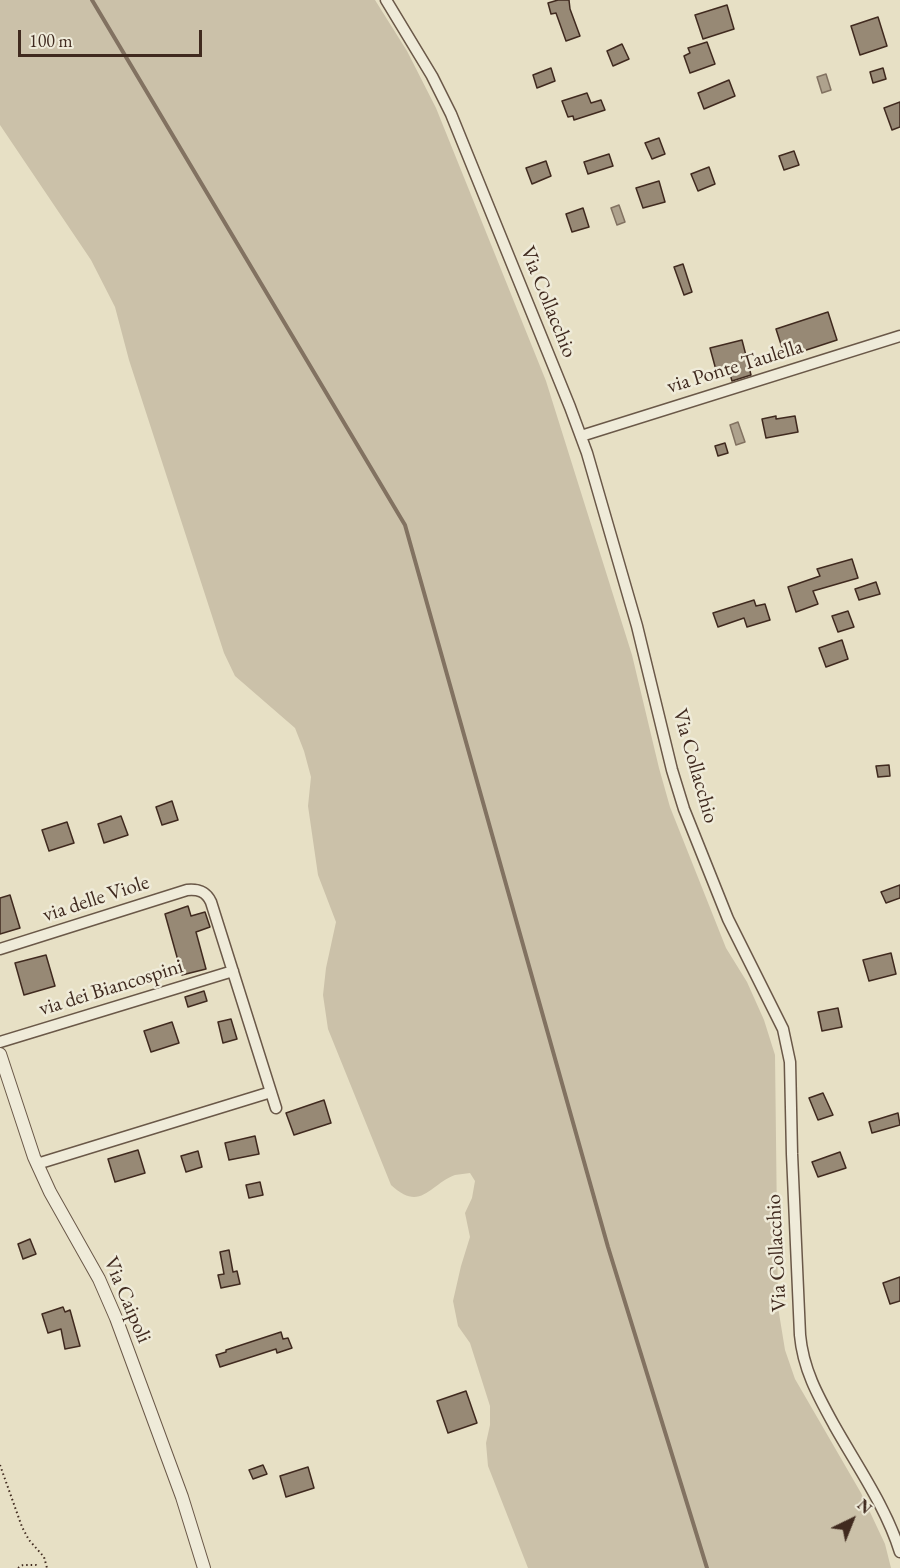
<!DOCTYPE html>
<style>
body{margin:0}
#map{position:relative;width:900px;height:1568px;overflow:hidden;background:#e7e0c5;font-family:"EB Garamond",serif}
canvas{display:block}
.north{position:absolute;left:822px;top:1490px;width:60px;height:60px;-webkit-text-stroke:4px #efebd9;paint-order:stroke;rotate:43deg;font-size:16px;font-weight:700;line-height:24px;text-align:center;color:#402a1f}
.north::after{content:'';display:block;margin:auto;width:21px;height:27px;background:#402a1f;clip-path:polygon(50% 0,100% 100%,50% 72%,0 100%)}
.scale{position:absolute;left:18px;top:30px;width:184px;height:27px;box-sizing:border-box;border:3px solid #402a1f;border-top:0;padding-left:8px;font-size:18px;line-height:21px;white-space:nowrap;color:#402a1f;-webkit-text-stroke:4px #efebd9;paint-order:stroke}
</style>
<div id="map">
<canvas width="900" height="1568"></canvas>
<div class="north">N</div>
<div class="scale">100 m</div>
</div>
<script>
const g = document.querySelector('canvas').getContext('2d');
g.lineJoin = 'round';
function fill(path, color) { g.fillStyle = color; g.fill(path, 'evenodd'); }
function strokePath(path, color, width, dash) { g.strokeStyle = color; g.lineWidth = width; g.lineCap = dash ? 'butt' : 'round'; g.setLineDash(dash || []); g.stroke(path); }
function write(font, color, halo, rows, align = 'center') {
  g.font = font + ' "EB Garamond",serif'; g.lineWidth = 5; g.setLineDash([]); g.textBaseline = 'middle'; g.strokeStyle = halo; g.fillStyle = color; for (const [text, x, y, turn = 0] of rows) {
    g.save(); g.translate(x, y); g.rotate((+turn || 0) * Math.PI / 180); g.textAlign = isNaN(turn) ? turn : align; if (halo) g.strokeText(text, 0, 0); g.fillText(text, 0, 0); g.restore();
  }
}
const green = new Path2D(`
 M 0,0 L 375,0 L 407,51 L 436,108 L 546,381 L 632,655 L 659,768 L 670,807 L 726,948 L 747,982 L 764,1020 L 775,1055 L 778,1307 L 785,1350 L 795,1379 L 861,1493 L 885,1544 L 891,1568 L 528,1568 L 488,1466 L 486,1443 L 490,1425 L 490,1406 L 470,1343 L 458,1326 L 453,1301 L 461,1266 L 470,1237 L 465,1213 L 472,1198 L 475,1181 L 470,1173 C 465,1174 460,1174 455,1175 C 430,1184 421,1213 391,1185 L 328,1029 L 323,995 L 326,968 L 336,922 L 318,875 L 308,806 L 311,777 L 304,751 L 295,728 L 235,676 L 224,653 L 129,360 L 115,307 L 91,260 L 0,125 Z`);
const water = new Path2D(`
 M 826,74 L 831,90 L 822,93 L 817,77 Z
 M 619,205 L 625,222 L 617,225 L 611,208 Z
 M 738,422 L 745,442 L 736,445 L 730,425 Z`);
const stream = new Path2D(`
 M 92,0 L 405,525 L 608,1247 L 707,1568`);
const building = new Path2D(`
 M 558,0 L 569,0 L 570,9 L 580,36 L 566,41 L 556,13 L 551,14 L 548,3 Z
 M 727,5 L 734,29 L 703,39 L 695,15 Z
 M 878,17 L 887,46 L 860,55 L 851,26 Z
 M 707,42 L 715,64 L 690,73 L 684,56 L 690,53 L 688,48 Z
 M 622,44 L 629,59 L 613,66 L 607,51 Z
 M 551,68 L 555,81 L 537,88 L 533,75 Z
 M 883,68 L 886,79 L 873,83 L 870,72 Z
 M 729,80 L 735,96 L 704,109 L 698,93 Z
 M 587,93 L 591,103 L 601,100 L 605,110 L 574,120 L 573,116 L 568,117 L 562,101 Z
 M 900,102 L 900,127 L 892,130 L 884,108 Z
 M 659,138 L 665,154 L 652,159 L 645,143 Z
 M 794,151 L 799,165 L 784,170 L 779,156 Z
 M 609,154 L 613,166 L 588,174 L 584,162 Z
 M 546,161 L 551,176 L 532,184 L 526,168 Z
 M 709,167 L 715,184 L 698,191 L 691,174 Z
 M 659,181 L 665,202 L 643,208 L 636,188 Z
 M 583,208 L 589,227 L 572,232 L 566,214 Z
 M 683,264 L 692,292 L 684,295 L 674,267 Z
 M 828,312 L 837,340 L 785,357 L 776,329 Z
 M 742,340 L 751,375 L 732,381 L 728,367 L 716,370 L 710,348 Z
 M 776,416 L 776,419 L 795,416 L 798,432 L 766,438 L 762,419 Z
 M 725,443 L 728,453 L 718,456 L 715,446 Z
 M 852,559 L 858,578 L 813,591 L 818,604 L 796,612 L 788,587 L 820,576 L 817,569 Z
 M 876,582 L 880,594 L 859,600 L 855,589 Z
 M 754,600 L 756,606 L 765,604 L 770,620 L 747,627 L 744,618 L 718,627 L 713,613 Z
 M 848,611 L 854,627 L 838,632 L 832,616 Z
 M 842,640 L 848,659 L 826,667 L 819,648 Z
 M 889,765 L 890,776 L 878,777 L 876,766 Z
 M 172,801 L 178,820 L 162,825 L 156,807 Z
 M 121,816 L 128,835 L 104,843 L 98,824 Z
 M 67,822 L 74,843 L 49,851 L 42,830 Z
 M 900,885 L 900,898 L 886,903 L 881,892 Z
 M 10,895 L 20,928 L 0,934 L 0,898 Z
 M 188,906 L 191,916 L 205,912 L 210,927 L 196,932 L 206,969 L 182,975 L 165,914 Z
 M 891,953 L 896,974 L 869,981 L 863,960 Z
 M 46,955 L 55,986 L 24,995 L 15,963 Z
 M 204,991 L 207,1001 L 188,1007 L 185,997 Z
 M 838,1008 L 842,1027 L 822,1031 L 818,1012 Z
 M 231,1019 L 237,1039 L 223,1043 L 218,1022 Z
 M 172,1022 L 179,1043 L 151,1052 L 144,1031 Z
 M 823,1093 L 833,1115 L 818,1120 L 809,1098 Z
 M 324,1100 L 331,1123 L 294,1135 L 286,1113 Z
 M 898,1113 L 900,1125 L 872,1133 L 869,1122 Z
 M 255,1136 L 259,1154 L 229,1160 L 225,1143 Z
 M 138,1150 L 145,1173 L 115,1182 L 108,1159 Z
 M 198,1151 L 202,1167 L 186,1172 L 181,1156 Z
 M 840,1152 L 846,1168 L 818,1177 L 812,1162 Z
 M 260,1182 L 263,1195 L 249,1198 L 246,1185 Z
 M 30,1239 L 36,1254 L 23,1259 L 18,1244 Z
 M 229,1250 L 233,1272 L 237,1271 L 240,1284 L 221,1288 L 218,1275 L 224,1274 L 220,1252 Z
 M 900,1277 L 900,1301 L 890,1304 L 883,1283 Z
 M 63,1307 L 65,1312 L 70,1310 L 80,1346 L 65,1349 L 61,1329 L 48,1333 L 42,1314 Z
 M 281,1332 L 283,1339 L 288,1338 L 292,1348 L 277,1353 L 276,1349 L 220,1367 L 216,1355 L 226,1352 L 226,1350 Z
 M 466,1391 L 477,1423 L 448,1433 L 437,1401 Z
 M 263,1465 L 267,1474 L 253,1479 L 249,1470 Z
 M 308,1467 L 314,1488 L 286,1497 L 280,1476 Z`);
const path = new Path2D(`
 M 0,1465 L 22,1527 L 29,1540 L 44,1557 L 47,1568
 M 18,1568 L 23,1565 L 36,1565 L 38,1568`);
const minor = new Path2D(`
 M 386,0 L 432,76 L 451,114 L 570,407 L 587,453 L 637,626 L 672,770 L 684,809 L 728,919 L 783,1029 L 790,1062 L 792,1154 L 800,1335 C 803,1369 818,1396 834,1425 C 857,1466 886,1507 900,1552
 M 581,436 L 900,336
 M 0,949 L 187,890 C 198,889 206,891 211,902 L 276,1108
 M 0,1042 L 233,971
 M 37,1164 L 271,1092`);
const tertiary = new Path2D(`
 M 0,1054 L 34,1157 L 50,1192 L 99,1279 L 116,1318 L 182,1497 L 204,1568`);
const streetNames = [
 ["Via Collacchio",548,302,68],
 ["via Ponte Taulella",735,367,-17],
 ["Via Collacchio",695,766,74],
 ["via delle Viole",96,899,-18],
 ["via dei Biancospini",111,988,-17],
 ["Via Collacchio",777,1253,-93],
 ["Via Caipoli",127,1300,67]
];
fill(green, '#cbc1a9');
fill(water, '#aea28d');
strokePath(water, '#827261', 1.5);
strokePath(stream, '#827261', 4);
fill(building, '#978975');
strokePath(building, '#402a1f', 1.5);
strokePath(minor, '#6a5848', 13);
strokePath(tertiary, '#6a5848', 14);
strokePath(path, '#402a1f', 2, [1.5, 3]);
strokePath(minor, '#efebd9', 10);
strokePath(tertiary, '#efebd9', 12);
write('21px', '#402a1f', '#efebd9', streetNames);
</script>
